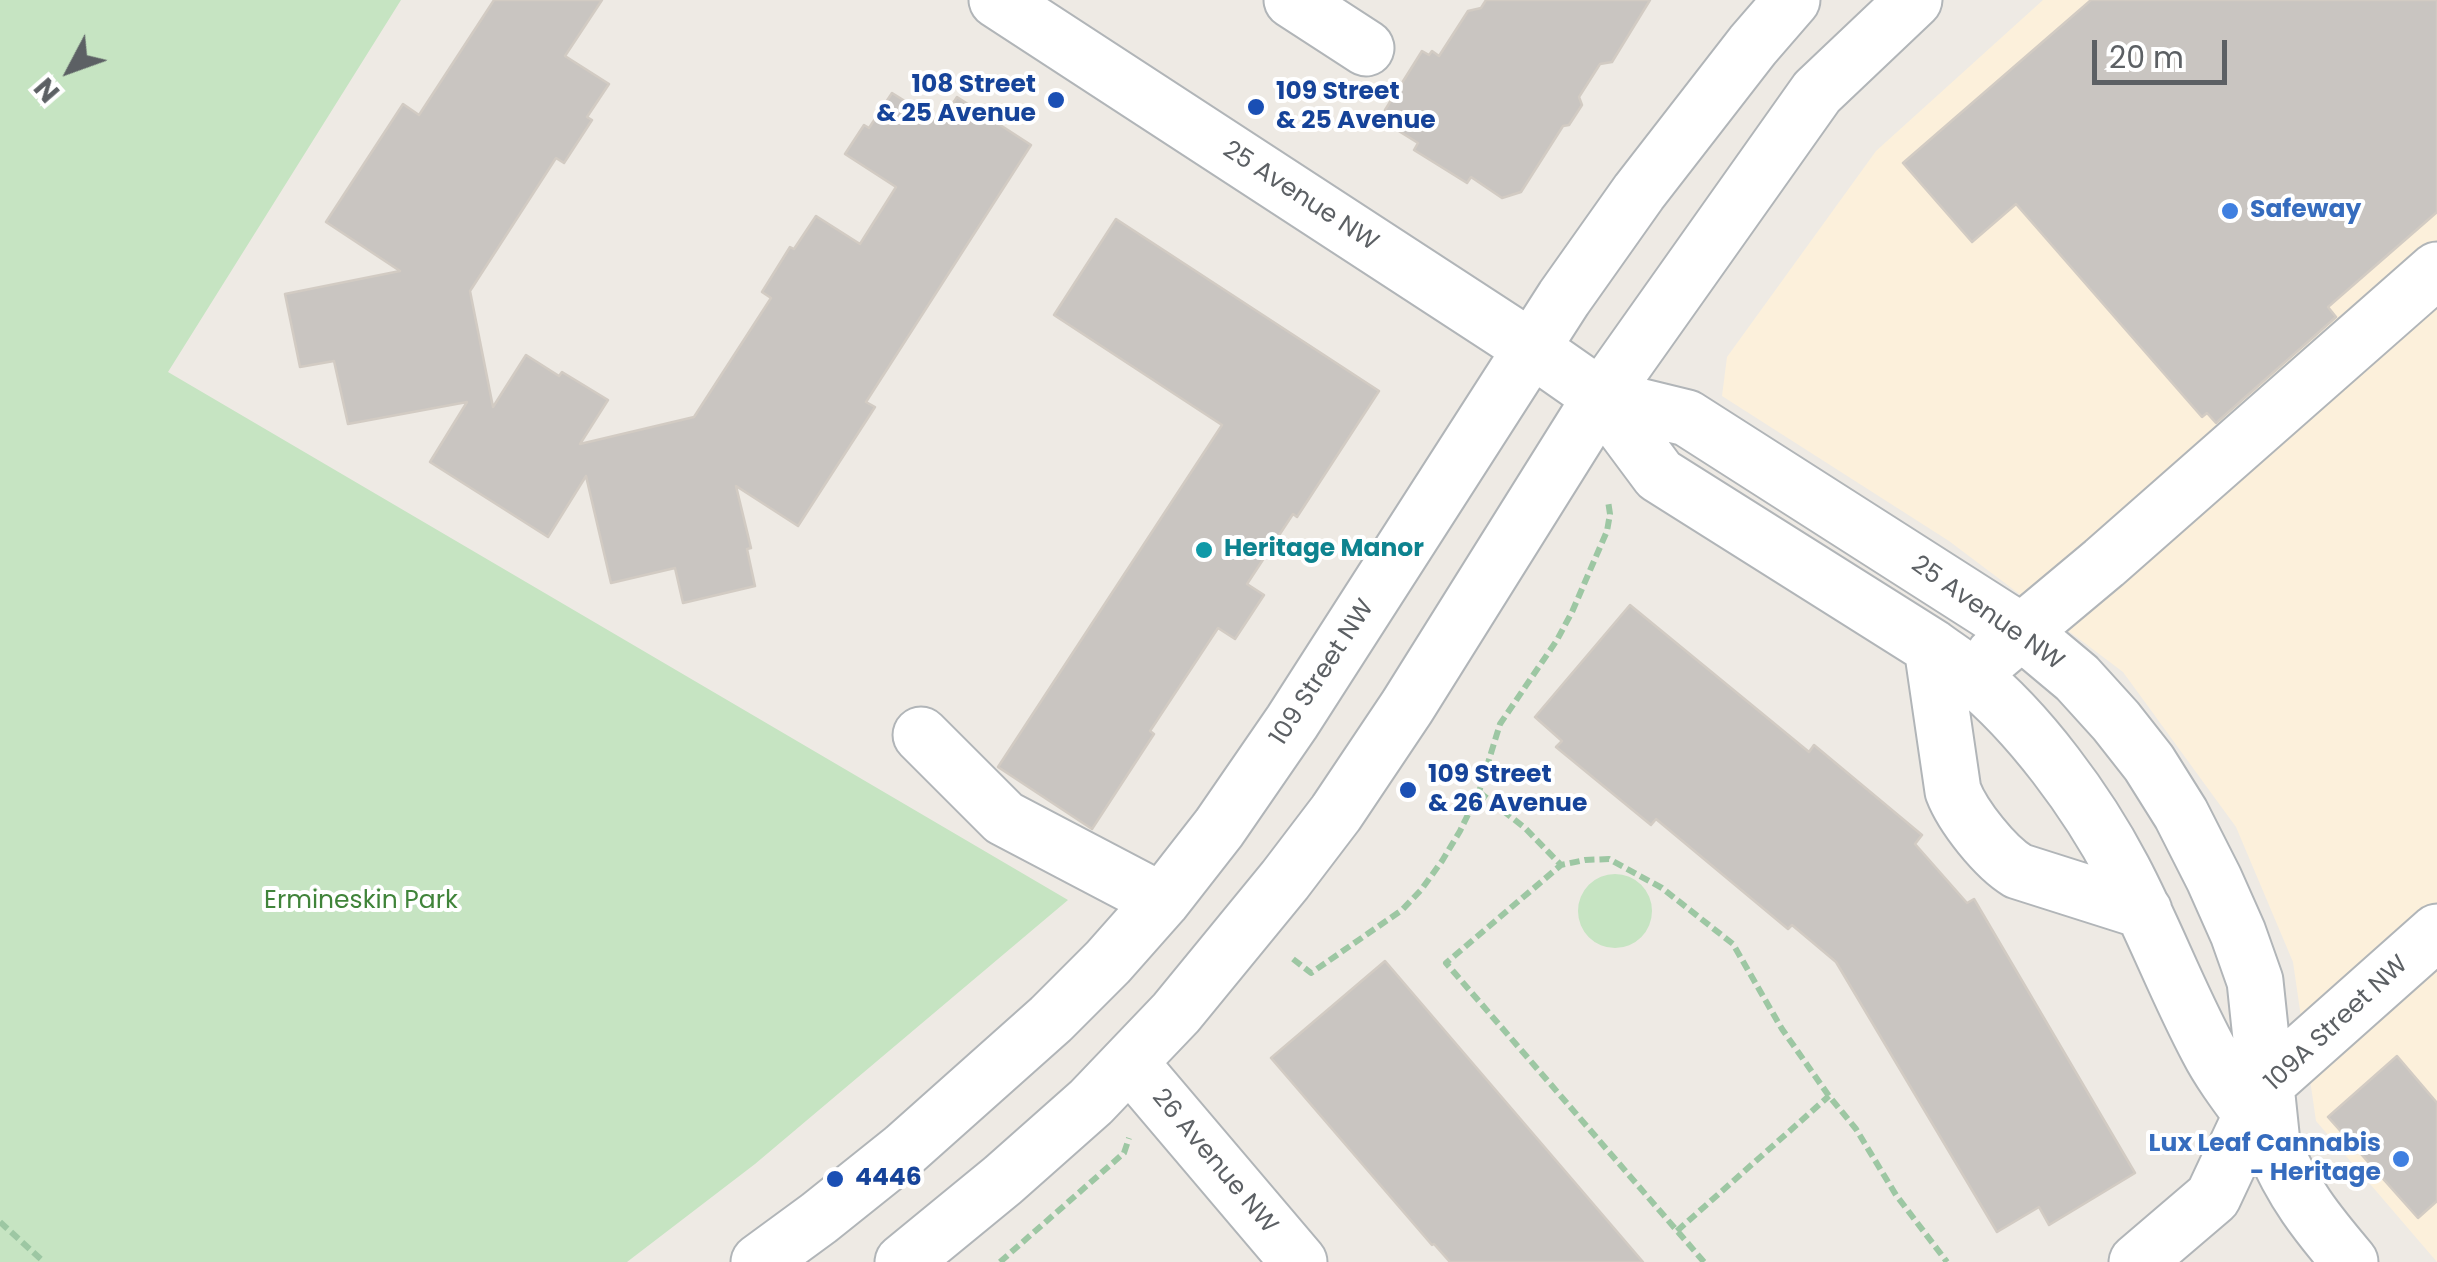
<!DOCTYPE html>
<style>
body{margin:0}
#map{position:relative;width:2437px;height:1262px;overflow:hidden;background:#eeeae4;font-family:Poppins,sans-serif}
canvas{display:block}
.north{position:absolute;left:20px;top:20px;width:100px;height:100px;-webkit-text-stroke:8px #fff;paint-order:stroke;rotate:229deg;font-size:28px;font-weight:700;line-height:40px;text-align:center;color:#5c6064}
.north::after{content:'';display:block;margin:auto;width:35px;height:45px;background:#5c6064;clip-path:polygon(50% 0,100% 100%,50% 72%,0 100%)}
.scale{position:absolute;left:2092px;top:40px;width:135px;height:45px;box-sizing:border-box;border:5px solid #5c6064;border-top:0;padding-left:12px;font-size:30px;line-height:35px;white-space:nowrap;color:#5c6064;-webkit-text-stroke:8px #fff;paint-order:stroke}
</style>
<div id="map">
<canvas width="2437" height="1262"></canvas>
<div class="north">N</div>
<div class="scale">20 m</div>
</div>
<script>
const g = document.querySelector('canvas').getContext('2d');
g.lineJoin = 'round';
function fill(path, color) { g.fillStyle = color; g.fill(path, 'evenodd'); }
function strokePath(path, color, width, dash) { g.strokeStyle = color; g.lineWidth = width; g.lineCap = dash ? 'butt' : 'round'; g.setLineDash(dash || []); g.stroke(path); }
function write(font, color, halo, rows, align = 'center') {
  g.font = font + ' Poppins,sans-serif'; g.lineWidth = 8; g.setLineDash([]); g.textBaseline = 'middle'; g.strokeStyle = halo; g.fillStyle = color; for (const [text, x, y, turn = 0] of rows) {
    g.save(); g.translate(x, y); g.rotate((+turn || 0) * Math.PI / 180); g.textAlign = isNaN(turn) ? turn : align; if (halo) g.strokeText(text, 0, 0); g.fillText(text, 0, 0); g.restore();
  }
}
const commercial = new Path2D(`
 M 2043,0 L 2437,0 L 2437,1262 L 2316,1121 L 2293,962 L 2236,827 L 2123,672 L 1949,541 L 1722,396 L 1727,357 L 1876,151 Z`);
const green = new Path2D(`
 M 0,0 L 401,0 L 168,372 L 1068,900 L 755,1164 L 627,1262 L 0,1262 Z
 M1578 911a37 37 0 1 1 74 0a37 37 0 1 1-74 0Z`);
const building = new Path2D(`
 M 494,0 L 602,0 L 565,56 L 609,84 L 587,117 L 592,120 L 564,163 L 556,158 L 470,291 L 493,407 L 526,355 L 559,376 L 562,372 L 608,400 L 580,444 L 694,417 L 771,298 L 762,292 L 790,247 L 794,249 L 816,216 L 860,244 L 896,187 L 845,154 L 864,125 L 869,128 L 892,93 L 940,123 L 957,97 L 1031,145 L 866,402 L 875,407 L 798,526 L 736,486 L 751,548 L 747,549 L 755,586 L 683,603 L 675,568 L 611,583 L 586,476 L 548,537 L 430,462 L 467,402 L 348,424 L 334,361 L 300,367 L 285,294 L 400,271 L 326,222 L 403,104 L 419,115 Z
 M 1486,0 L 1650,0 L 1612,62 L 1600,64 L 1579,97 L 1582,105 L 1569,125 L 1563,126 L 1521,192 L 1502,198 L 1471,177 L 1467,183 L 1414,150 L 1418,143 L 1389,125 L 1385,110 L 1422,51 L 1429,55 L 1432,51 L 1439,56 L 1468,11 L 1481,8 Z
 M 2091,0 L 2437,0 L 2437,212 L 2328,307 L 2336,317 L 2216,423 L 2207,413 L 2202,417 L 2016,204 L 1972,242 L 1903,163 Z
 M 1116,219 L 1379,391 L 1297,517 L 1293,514 L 1247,584 L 1264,595 L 1235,639 L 1218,628 L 1150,731 L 1154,734 L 1092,829 L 998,767 L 1222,425 L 1054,315 Z
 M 1630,605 L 1809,752 L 1814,745 L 1922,835 L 1915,844 L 1967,903 L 1974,899 L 2135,1173 L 2049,1225 L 2039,1207 L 1997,1232 L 1836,962 L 1792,925 L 1788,929 L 1656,819 L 1651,825 L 1556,747 L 1562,741 L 1535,717 Z
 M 1385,961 L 1643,1262 L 1450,1262 L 1434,1244 L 1432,1245 L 1271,1058 Z
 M 2397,1056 L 2437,1103 L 2437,1201 L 2418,1218 L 2328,1117 Z`);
const path = new Path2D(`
 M 1479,792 L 1525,828 L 1561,865
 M 1293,959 L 1311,973 L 1402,910 L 1421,890 L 1442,861 L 1460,831 L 1479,792 L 1500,724 L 1557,640 L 1572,612 L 1607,531 L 1610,514 L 1608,501
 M 0,1222 L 44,1262
 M 1677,1231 L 1829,1096
 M 1000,1262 L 1124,1153 L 1129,1138
 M 1704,1262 L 1446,963 L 1561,865 L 1585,860 L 1609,859 L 1662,888 L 1733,944 L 1782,1029 L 1829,1096 L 1856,1129 L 1896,1195 L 1947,1262`);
const minor = new Path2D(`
 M 997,0 L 1531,348 L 1601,397 L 1659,475 L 1932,647 C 1944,656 1957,664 1969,674 C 2029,722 2088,803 2123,870 C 2154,929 2177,991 2208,1049 C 2225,1082 2251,1112 2272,1143 L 2255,981 L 2238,933 L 2214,879 L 2181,814 L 2149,763 L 2116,721 L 2077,678 L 2022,632 L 1687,418 L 1601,397
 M 1292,0 L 1366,48
 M 1932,647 L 1953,791 C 1963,817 1995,857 2018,871 L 2144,911
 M 1994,655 L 2104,563 L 2437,270
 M 921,735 L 1004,818 L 1162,901
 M 1130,1063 L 1299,1262
 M 2272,1143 C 2293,1193 2316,1222 2350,1262
 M 759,1262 L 819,1218 L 904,1150 L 1051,1019 L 1108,962 L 1162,901 L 1219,828 L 1292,722 L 1564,298 L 1639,192 L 1753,45 L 1792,0
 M 903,1262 L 1003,1180 L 1091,1102 L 1176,1013 L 1285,880 L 1336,813 L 1407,707 L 1601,397 L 1817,92 L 1914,0
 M 2137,1262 L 2213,1197 L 2266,1084 L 2437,932`);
const markers = [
 [1056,100,10,"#1a4fb4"],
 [1256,107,10,"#1a4fb4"],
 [2230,211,10,"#3f7fe0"],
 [1204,550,10,"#0f9aa8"],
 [1408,790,10,"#1a4fb4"],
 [2401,1159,10,"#3f7fe0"],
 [835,1179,10,"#1a4fb4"]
];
const transitNames = [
 ["108 Street",1036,86,"right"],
 ["& 25 Avenue",1036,115,"right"],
 ["109 Street",1276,93],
 ["& 25 Avenue",1276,122],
 ["109 Street",1428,776],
 ["& 26 Avenue",1428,805],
 ["4446",855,1179]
];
const streetNames = [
 ["25 Avenue NW",1300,197,33],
 ["25 Avenue NW",1987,614,35],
 ["109 Street NW",1323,673,-57],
 ["109A Street NW",2337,1024,-43],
 ["26 Avenue NW",1214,1162,50]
];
const shopNames = [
 ["Safeway",2250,211],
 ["Lux Leaf Cannabis",2381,1145,"right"],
 ["- Heritage",2381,1174,"right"]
];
const cultureNames = [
 ["Heritage Manor",1224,550]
];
const parkNames = [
 ["Ermineskin Park",361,902]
];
fill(commercial, '#fcf0db');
fill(green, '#c6e4c2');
fill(building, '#c9c5c1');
strokePath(building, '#d2cbc3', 2.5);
strokePath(minor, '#b1b5b8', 59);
strokePath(path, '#9dc7a3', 6, [10, 5]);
strokePath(minor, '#fff', 55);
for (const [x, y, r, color] of markers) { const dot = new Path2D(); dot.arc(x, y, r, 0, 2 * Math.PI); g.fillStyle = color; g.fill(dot); strokePath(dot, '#fff', 4); }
write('bold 25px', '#164399', '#fff', transitNames, 'left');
write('25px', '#5c6064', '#fff', streetNames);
write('bold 25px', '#366cbe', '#fff', shopNames, 'left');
write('bold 25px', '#0d838f', '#fff', cultureNames, 'left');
write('25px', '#40843a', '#fff', parkNames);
</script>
